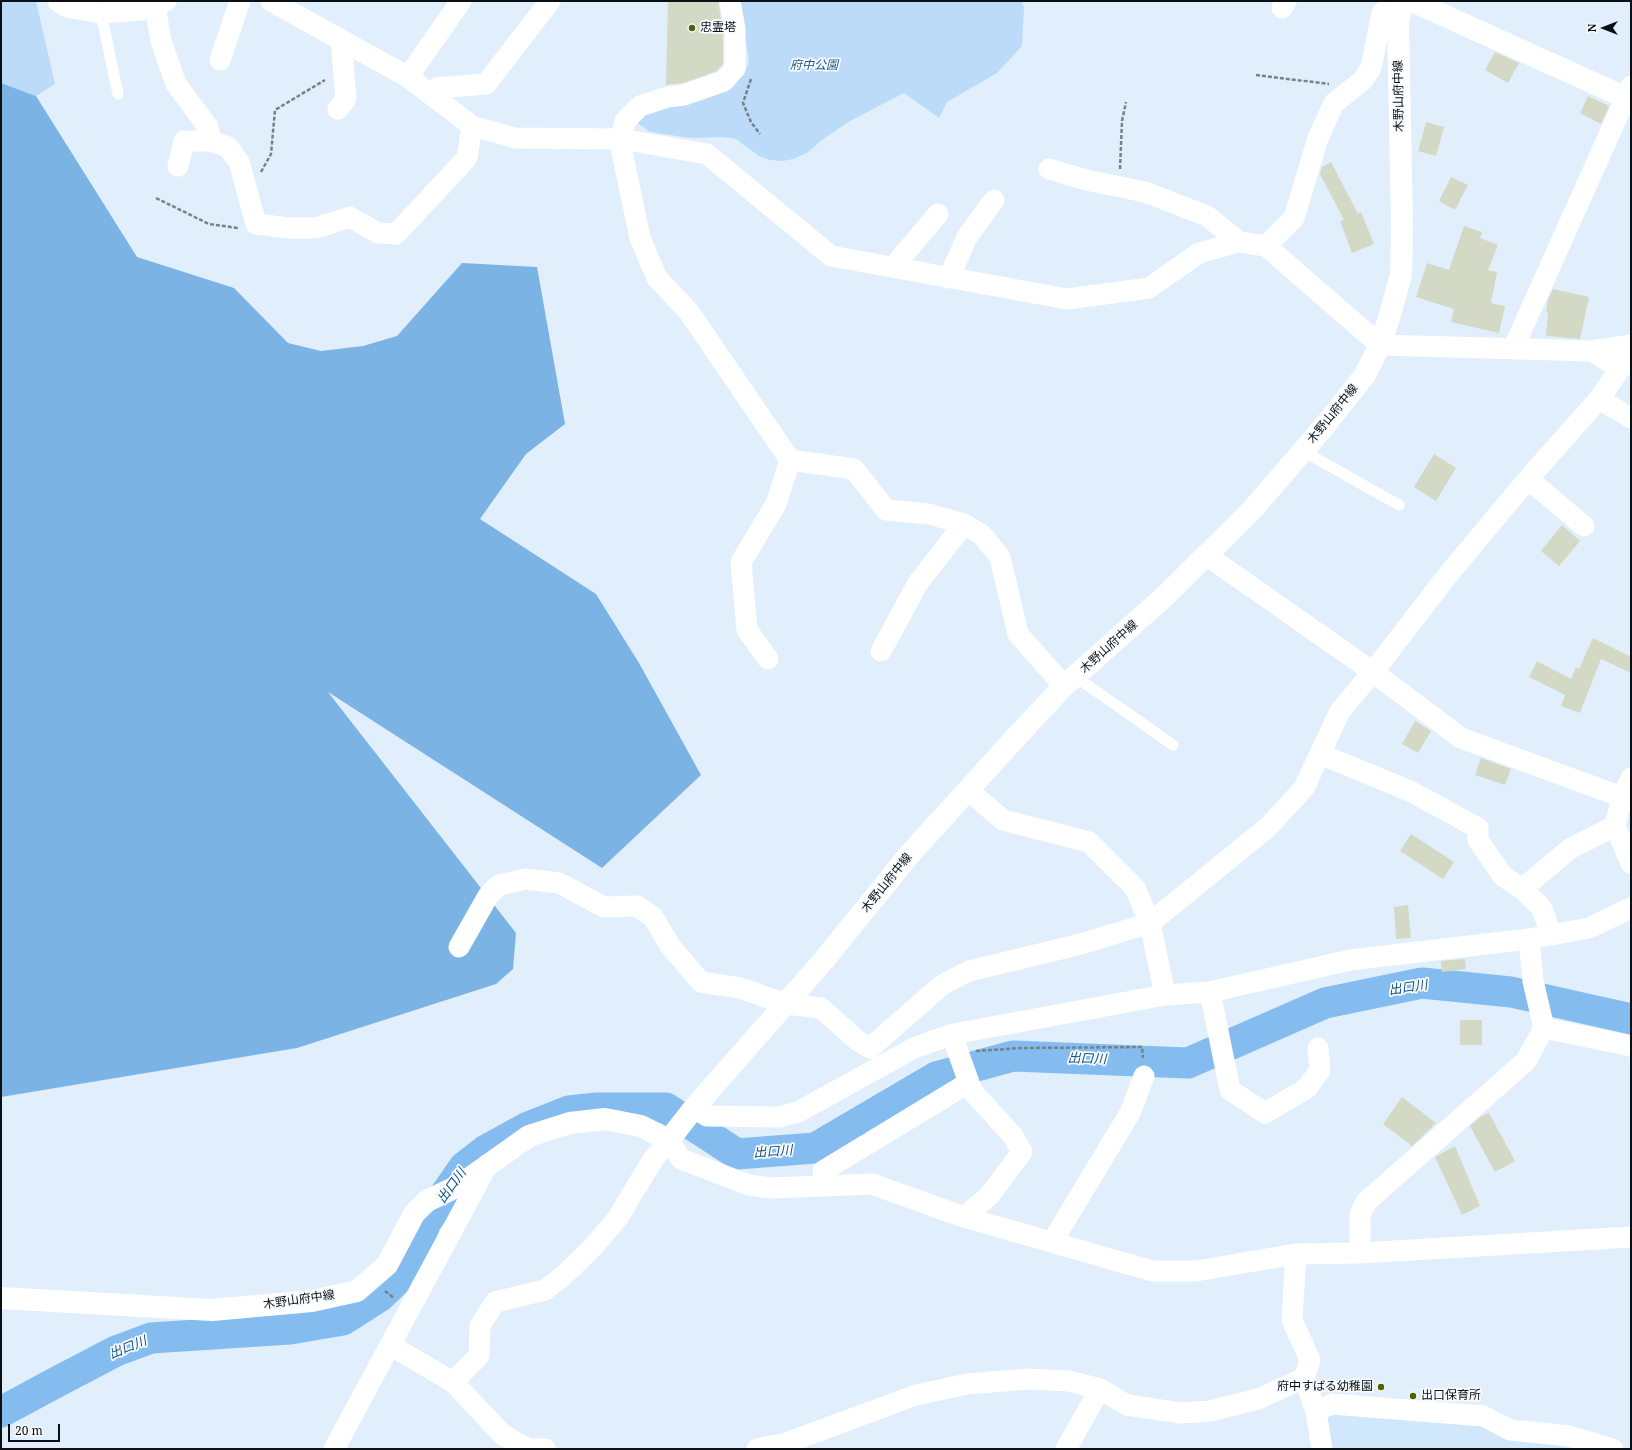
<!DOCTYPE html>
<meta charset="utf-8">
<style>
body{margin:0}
#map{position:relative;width:1632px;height:1450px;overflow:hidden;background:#e1effc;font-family:"Noto Serif",serif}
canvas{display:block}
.frame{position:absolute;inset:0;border:2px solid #0b1015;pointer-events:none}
.north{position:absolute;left:1584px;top:8px;width:40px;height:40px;-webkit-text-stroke:3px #f7fbfe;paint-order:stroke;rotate:270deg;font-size:11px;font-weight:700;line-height:16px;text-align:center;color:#0b1015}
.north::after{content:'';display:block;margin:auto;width:14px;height:18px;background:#0b1015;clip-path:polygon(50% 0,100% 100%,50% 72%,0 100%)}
.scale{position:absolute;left:8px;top:1424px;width:52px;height:18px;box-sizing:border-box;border:2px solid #0b1015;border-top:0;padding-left:5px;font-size:12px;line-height:14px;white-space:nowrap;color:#0b1015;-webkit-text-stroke:3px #f7fbfe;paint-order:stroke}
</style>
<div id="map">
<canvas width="1632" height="1450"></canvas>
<div class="frame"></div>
<div class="north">N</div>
<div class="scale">20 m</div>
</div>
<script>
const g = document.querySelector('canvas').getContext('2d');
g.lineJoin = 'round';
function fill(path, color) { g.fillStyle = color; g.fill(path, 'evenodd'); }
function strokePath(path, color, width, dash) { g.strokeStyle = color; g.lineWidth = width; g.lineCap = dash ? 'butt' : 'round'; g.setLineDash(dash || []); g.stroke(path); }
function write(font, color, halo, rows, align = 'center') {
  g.font = font + ' "Noto Serif","Noto Sans JP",serif'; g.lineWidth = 3.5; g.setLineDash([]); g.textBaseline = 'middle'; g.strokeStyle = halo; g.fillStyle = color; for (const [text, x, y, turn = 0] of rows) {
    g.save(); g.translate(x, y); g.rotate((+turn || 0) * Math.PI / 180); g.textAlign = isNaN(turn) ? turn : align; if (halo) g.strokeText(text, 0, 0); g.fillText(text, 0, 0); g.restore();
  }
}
const built = new Path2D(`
 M 1332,1404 L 1510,1430 L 1564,1447 L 1579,1449 L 1322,1449 L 1316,1411 Z`);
const green = new Path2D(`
 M 1,1 L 36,1 L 55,84 L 36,96 L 1,83 Z
 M 739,1 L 1021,1 L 1024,7 L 1022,46 L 997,73 L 947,102 L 939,118 L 904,93 L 850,121 L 823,139 L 807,153 L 793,159 L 783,161 L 770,160 L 759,156 L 736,139 L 723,137 L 690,138 L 650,132 L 636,122 L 648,112 L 734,83 L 744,75 L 749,61 Z`);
const forest = new Path2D(`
 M 1,83 L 36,96 L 137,257 L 234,288 L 288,343 L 321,351 L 363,346 L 397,336 L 462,263 L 537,267 L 565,424 L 526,454 L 480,519 L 596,594 L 639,663 L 701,775 L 602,868 L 328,692 L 516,933 L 513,969 L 496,984 L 297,1048 L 1,1097 Z`);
const river = new Path2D(`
 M 1,1412 L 53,1384 L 116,1351 L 151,1338 L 290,1329 L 343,1320 L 379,1297 L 401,1276 L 412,1260 L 426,1222 L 464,1167 L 486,1150 L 526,1128 L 569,1111 L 597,1108 L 666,1108 L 737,1154 L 815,1148 L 936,1077 L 1013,1056 L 1188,1063 L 1325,1003 L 1422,983 L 1511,992 L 1631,1019`);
const building = new Path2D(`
 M 668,1 L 718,1 L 723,30 L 723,64 L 717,71 L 683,83 L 666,85 Z
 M 1495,52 L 1519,63 L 1508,83 L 1485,70 Z
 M 1588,96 L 1609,106 L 1601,124 L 1580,113 Z
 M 1426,122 L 1444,127 L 1436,156 L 1418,151 Z
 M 1331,162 L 1358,214 L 1361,212 L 1374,244 L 1352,253 L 1340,221 L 1344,220 L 1320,174 L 1322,167 Z
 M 1451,177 L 1468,185 L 1455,210 L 1439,201 Z
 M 1464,226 L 1482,232 L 1480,238 L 1498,245 L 1488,270 L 1497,272 L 1491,303 L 1505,306 L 1499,333 L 1451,322 L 1454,309 L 1416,297 L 1427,263 L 1449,270 Z
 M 1553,289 L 1589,297 L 1580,339 L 1546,336 L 1548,312 L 1546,311 L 1548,300 Z
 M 1434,454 L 1456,468 L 1436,501 L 1414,487 Z
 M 1562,525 L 1580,541 L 1559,566 L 1541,551 Z
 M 1593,638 L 1631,657 L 1631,673 L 1601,659 L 1580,713 L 1561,706 L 1565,695 L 1529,677 L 1537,661 L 1571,679 L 1576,667 L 1579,669 Z
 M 1415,721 L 1431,731 L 1418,753 L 1402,744 Z
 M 1481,758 L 1511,769 L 1505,785 L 1475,775 Z
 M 1411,834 L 1454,862 L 1443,879 L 1400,851 Z
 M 1408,905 L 1411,938 L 1396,939 L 1394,907 Z
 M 1465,959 L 1466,969 L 1442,972 L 1441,961 Z
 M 1460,1020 L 1482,1020 L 1482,1045 L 1460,1045 Z
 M 1402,1097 L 1436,1123 L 1412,1146 L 1383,1124 Z
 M 1489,1113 L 1515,1161 L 1495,1172 L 1470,1126 L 1480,1117 Z
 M 1455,1146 L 1480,1206 L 1462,1215 L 1435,1157 Z`);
const path = new Path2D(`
 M 701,28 L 716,26
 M 1256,75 L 1329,84
 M 751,79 L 743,103 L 751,122 L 760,134
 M 1120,169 L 1122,121 L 1126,102
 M 261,172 L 271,154 L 275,110 L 325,80
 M 156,198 L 209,224 L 238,228
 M 976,1051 L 1021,1048 L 1142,1047 L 1143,1058
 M 385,1291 L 394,1298`);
const service = new Path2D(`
 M 101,13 L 118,94
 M 1303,451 L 1399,505
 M 1076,677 L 1173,745`);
const minor = new Path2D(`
 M 58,1 L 67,7 L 101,13 L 142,10 L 166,1
 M 271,1 L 408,77 L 472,126 L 515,138 L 621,139 L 707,154 L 831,256 L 1067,299 L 1149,288 L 1199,253 L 1239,242 L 1266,246 L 1380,345 L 1592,351 L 1620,369
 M 730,1 L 735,29 L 735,68 L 724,81 L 684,95 L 668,97 L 640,106 L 625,121 L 621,139 L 622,152 L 640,238 L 657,278 L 689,312 L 790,460 L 854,469 L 886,510 L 929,514 L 964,524 L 982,535 L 1000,557 L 1018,634 L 1064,686
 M 155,5 L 161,41 L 176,84 L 208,127 L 211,141 L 228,147 L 239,162 L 256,224 L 289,228 L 316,228 L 350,217 L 378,233 L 396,234 L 467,158 L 472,126
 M 1282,8 L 1286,1
 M 220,60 L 240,1
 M 408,77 L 461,1
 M 432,96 L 437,88 L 486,84 L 550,1
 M 338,109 L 346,99 L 341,40
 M 178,166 L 184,141 L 211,141
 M 1049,169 L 1086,180 L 1145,192 L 1207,216 L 1239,242
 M 1266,246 L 1294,218 L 1318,138 L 1334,103 L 1362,81 L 1371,68 L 1382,13 L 1397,1
 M 893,267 L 938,214
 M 949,278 L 967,237 L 994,200
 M 1513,349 L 1631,86
 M 1592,351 L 1631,345
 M 1599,399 L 1631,418
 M 1528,479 L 1584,526
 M 1206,555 L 1373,672 L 1461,738 L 1622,797
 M 881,651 L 918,583 L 964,524
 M 768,659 L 747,630 L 741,562 L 776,504 L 790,460
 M 1320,754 L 1412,792 L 1478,828 L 1478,840 L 1503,876 L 1522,889 L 1541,907 L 1552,935
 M 1631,778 L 1622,797 L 1615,826 L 1631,863
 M 968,790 L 1003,820 L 1089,842 L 1135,888 L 1150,923 L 1165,995
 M 1522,889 L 1571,848 L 1615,826
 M 459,947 L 488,896 L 499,885 L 526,879 L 559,883 L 604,907 L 637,906 L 653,917 L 671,947 L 701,982 L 740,988 L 786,1004 L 821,1008 L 858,1041 L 870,1048 L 942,985 L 969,971 L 1077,945 L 1150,923 L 1268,827 L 1304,788 L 1340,711 L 1373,672 L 1447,576 L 1528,479 L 1599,399 L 1620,369 L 1631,357
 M 1210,992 L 1230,1090 L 1265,1113 L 1307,1088 L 1320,1070 L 1318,1048
 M 1544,1028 L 1631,1046
 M 953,1034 L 958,1052 L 972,1091 L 1013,1136 L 1022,1152 L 989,1196 L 964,1217
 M 694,1108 L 707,1116 L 779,1117 L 798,1112 L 914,1048 L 953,1034 L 1165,995 L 1210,992 L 1350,960 L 1529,939 L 1589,928 L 1631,908
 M 825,1186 L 823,1171 L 968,1083
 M 1052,1242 L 1130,1113 L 1144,1076
 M 1360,1253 L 1360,1215 L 1366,1202 L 1526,1061 L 1544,1028 L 1533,981 L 1529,939
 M 1296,1254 L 1292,1320 L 1310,1360 L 1304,1378 L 1316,1411 L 1322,1449
 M 390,1345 L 453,1382 L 503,1435 L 528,1449 L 545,1449
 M 453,1382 L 479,1356 L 480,1326 L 495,1302 L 545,1290 L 563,1276 L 592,1248 L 617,1219 L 652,1161 L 669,1140 L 681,1159 L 749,1185 L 771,1188 L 872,1184 L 964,1217 L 1152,1271 L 1196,1271 L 1296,1254 L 1360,1253 L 1631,1237
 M 1316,1411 L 1332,1404 L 1483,1416 L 1510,1430 L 1569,1436 L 1613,1449
 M 334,1449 L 488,1164
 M 757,1449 L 786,1443 L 916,1395 L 967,1384 L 1028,1379 L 1069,1381 L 1100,1389 L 1127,1405 L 1181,1413 L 1210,1411 L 1258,1399 L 1304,1378
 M 1066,1449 L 1100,1389`);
const secondary = new Path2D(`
 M 1412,1 L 1631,100
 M 1,1298 L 212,1310 L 312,1301 L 357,1291 L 387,1265 L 414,1214 L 427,1201 L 460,1185 L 529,1136 L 570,1123 L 605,1119 L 641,1126 L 669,1140 L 694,1108 L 824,960 L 909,855 L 1018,735 L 1064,686 L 1164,597 L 1252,510 L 1327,423 L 1365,375 L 1380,345 L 1389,318 L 1401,275 L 1402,227 L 1398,24 L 1402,1`);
const markers = [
 [692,28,4,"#516002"],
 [1381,1387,4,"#516002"],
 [1413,1396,4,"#516002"]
];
const poiNames = [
 ["忠霊塔",700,28],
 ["府中すばる幼稚園",1373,1387,"right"],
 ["出口保育所",1421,1396]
];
const parkNames = [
 ["府中公園",814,66]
];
const streetNames = [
 ["木野山府中線",1399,96,-91],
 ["木野山府中線",1333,414,-51],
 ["木野山府中線",1109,647,-42],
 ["木野山府中線",887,883,-51],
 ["木野山府中線",299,1300,-8]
];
const waterNames = [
 ["出口川",1408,988,-8],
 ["出口川",1087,1059,2],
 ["出口川",773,1152,-4],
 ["出口川",452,1186,-54],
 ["出口川",128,1348,-22]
];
fill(built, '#d0e7fc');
fill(green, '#bbdbf9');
fill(forest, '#7bb3e5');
strokePath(river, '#84bcef', 31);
fill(building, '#d3d9c5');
strokePath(path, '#77818a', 2.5, [4, 2]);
strokePath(service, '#fff', 11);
strokePath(minor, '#fff', 21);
strokePath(secondary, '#fff', 22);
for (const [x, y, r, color] of markers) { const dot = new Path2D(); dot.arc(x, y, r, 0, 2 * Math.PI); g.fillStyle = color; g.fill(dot); strokePath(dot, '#f7fbfe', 1.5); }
write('12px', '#0b1015', '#f7fbfe', poiNames, 'left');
write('italic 12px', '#1a5786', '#f7fbfe', parkNames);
write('12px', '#0b1015', '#f7fbfe', streetNames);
write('italic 13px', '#11507e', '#f7fbfe', waterNames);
</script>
